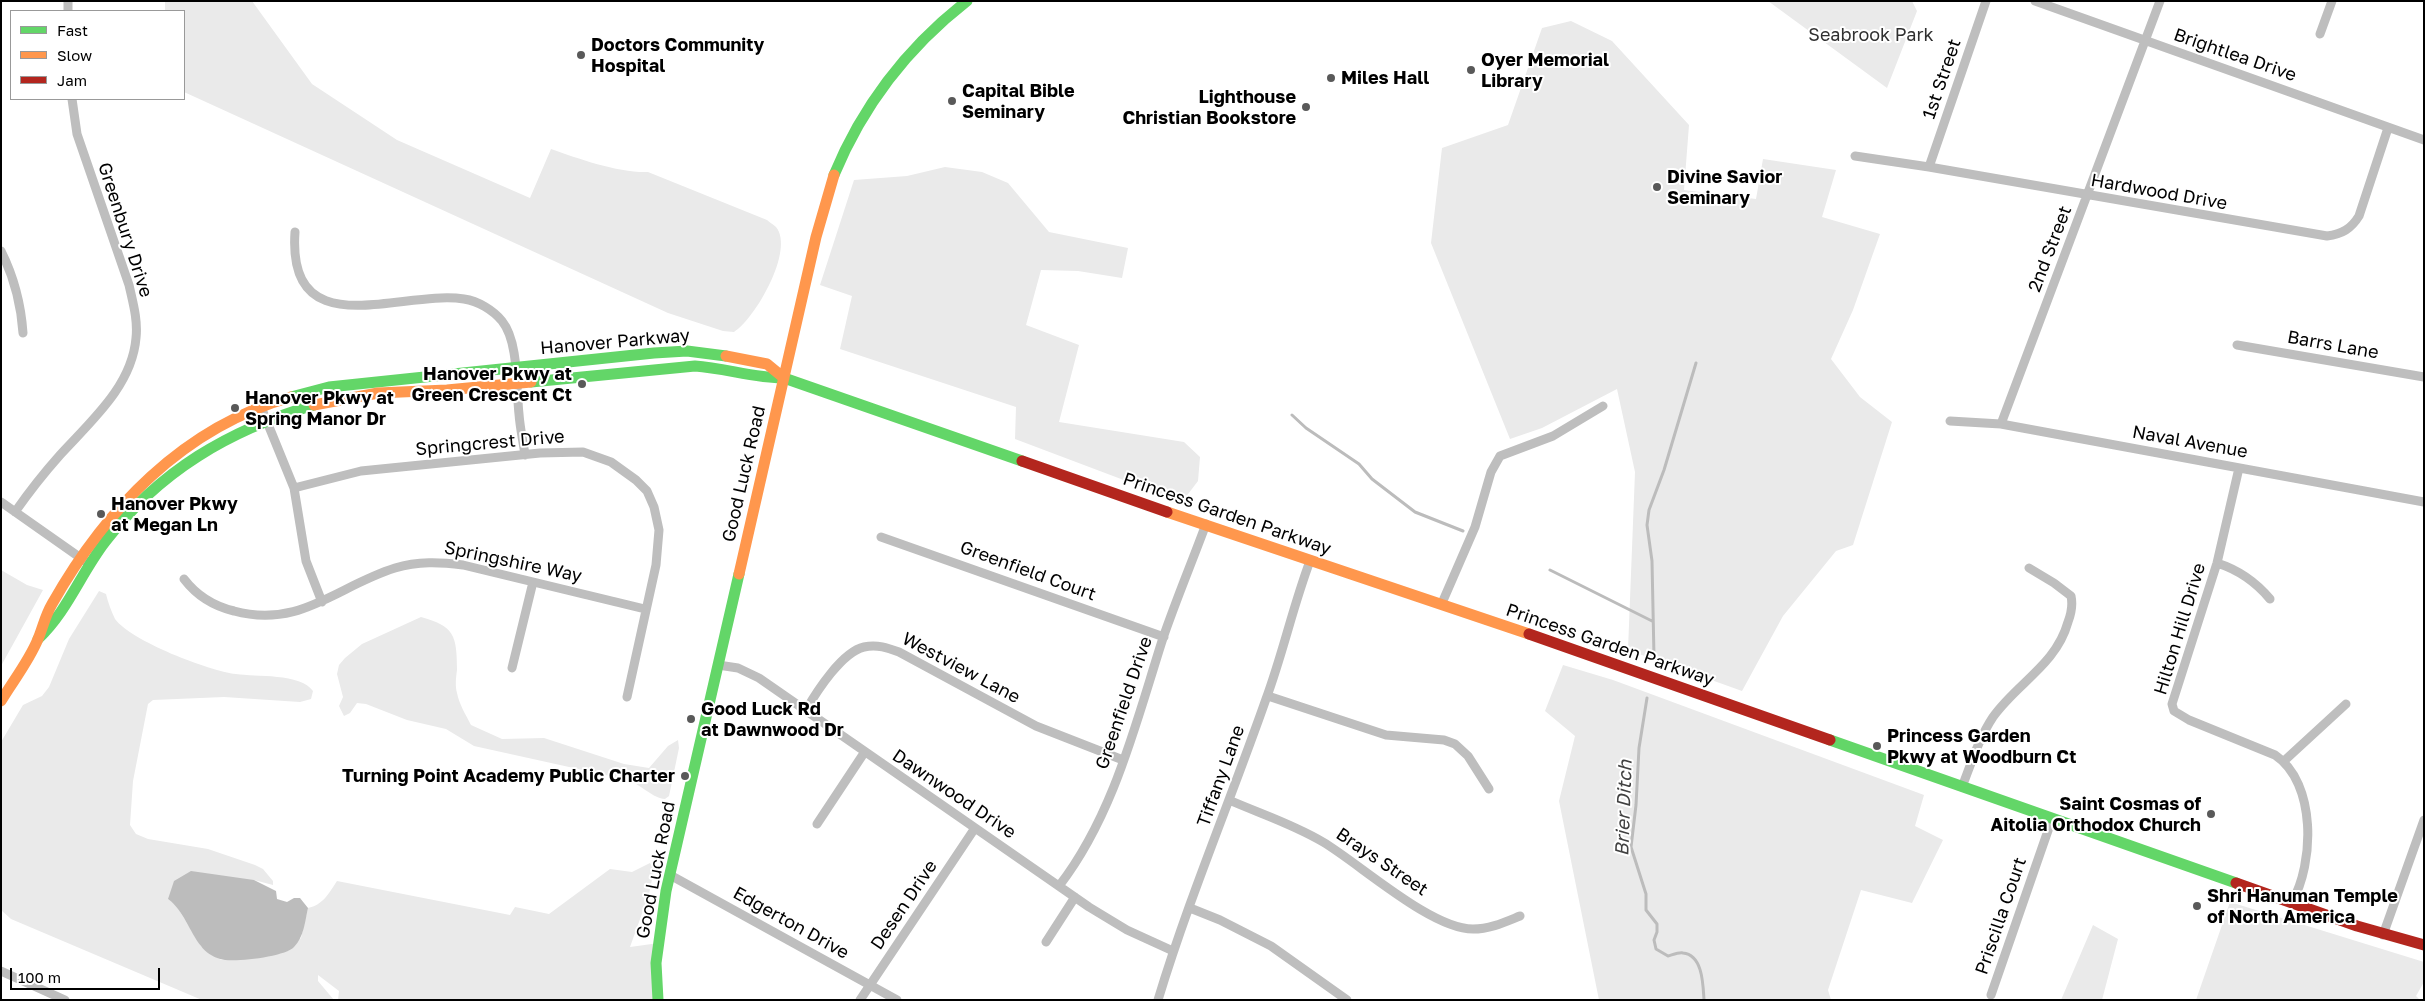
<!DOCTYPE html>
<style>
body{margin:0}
#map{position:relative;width:2425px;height:1001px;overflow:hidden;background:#fff;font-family:"Golos Text",sans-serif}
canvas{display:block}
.frame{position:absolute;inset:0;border:2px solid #000;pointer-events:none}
.legend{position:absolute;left:10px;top:10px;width:175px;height:90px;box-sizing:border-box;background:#fff;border:1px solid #999;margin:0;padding:6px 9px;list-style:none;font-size:15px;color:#000}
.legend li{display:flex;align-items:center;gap:10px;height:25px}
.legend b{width:25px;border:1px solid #999}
.scale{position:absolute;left:10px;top:968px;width:150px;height:22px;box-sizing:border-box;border:2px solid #000;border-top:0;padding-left:6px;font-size:15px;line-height:18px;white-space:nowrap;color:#000;-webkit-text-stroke:4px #fff;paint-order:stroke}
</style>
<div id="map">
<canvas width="2425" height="1001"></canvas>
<div class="frame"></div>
<ul class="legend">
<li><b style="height:6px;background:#63d668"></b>Fast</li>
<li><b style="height:6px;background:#ff974d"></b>Slow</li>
<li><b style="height:6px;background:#b3261e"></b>Jam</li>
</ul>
<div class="scale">100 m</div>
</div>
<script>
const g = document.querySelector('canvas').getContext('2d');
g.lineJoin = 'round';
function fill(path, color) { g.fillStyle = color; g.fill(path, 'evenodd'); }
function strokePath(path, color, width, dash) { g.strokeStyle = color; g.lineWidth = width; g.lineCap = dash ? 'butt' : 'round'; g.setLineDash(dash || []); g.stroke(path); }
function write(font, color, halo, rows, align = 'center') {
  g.font = font + ' "Golos Text",sans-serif'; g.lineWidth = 4; g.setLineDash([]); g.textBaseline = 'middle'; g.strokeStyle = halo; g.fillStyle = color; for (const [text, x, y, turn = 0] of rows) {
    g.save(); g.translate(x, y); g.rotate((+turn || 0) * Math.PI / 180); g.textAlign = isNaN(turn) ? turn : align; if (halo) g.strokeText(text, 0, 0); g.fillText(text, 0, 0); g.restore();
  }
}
const green = new Path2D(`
 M 165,1 L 252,1 L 312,84 L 397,140 L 530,198 L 551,149 C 579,159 619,173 648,172 L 767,220 C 769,222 773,224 776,227 C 795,250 755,319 734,332 L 723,331 L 668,313 L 184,92 L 184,11 L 165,11 Z
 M 1768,1 L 1912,1 L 1917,11 L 1887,88 Z
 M 1571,21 L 1612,41 L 1689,125 L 1684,190 L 1756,199 L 1763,159 L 1836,170 L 1822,217 L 1880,234 L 1853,310 L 1831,359 L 1860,397 L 1892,422 L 1853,545 L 1836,551 L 1783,616 L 1742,691 L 1628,650 L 1635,472 L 1617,389 L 1542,428 L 1510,439 L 1431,243 L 1442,148 L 1508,125 L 1542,28 Z
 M 945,167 L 982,172 L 1008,183 L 1049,232 L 1128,248 L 1122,278 L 1078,271 L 1041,270 L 1026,325 L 1079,345 L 1059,422 L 1184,442 L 1200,457 L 1198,481 L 1182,502 L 1015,439 L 1016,407 L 840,349 L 852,296 L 820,285 L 854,180 L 907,176 Z
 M 1,570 L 27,585 L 43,590 L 1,666 Z
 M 99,591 L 106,594 C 108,602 111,611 115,619 C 131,641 209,671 236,674 C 255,677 301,673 313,691 L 311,699 L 300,702 L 224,697 L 153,700 L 148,704 L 133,781 L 130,825 L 136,834 L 148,839 L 208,849 L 255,865 L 263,869 L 273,881 L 273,885 L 254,880 L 168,899 L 176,905 L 201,946 L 221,960 L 229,960 L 282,953 L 301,938 L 308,908 C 323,905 329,893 337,881 L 510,915 L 515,907 L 549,914 L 610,869 L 632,872 L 650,863 L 654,870 L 649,894 L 630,947 L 659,943 L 658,1000 L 338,1000 L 339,991 L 318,975 L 318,981 L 334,1000 L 202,1000 L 11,919 L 1,910 L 1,742 L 23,705 L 42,696 L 49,687 L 69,639 Z
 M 421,617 C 454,626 457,635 457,670 C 456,677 455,686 457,693 C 459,704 466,715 471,725 L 502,739 L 544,738 L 624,764 L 649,768 L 668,746 L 678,740 L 679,748 L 669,796 L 665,799 C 654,799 640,784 628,780 L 474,746 L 446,729 L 407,720 L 366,704 L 357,703 L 350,713 L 344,716 L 339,706 L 343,697 L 337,674 L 339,665 L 345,658 L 362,644 Z
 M 1563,665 L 1613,680 L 1924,795 L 1915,826 L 1943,840 L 1912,903 L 1861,890 L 1828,990 L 1831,1000 L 1599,1000 L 1559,801 L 1575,736 L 1545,711 Z
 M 2230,902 L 2424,962 L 2424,982 L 2416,996 L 2420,1000 L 2196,1000 Z
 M 2093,925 L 2118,939 L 2102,1000 L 2061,1000 Z`);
const water = new Path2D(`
 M 191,871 L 254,880 L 276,891 L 277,899 L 287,902 L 294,898 L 300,898 L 308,908 C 305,921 304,937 294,947 C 285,957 232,963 220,959 C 213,957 205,952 201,946 C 189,931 184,911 168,899 L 174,881 Z`);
const stream = new Path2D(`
 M 1292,415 L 1306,428 L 1359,464 L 1372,479 L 1415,512 L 1463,531
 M 1550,570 L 1652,621
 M 1654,657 L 1652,561 L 1647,525 L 1649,510 L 1664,470 L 1696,363
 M 1647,698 L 1639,748 L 1636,805 L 1631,847 L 1646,894 L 1646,910 L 1657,924 L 1657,932 L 1654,940 L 1656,949 L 1668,956 C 1672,955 1679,952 1683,953 C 1703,955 1703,985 1704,1000`);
const street = new Path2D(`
 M 68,1 L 68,11
 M 2035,1 L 2424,140
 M 2320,34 L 2332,1
 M 1855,156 L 1929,167 L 2327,236 C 2342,234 2351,229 2359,216 L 2388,128
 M 1929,167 L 1986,1
 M 295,232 C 287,348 402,289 464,299 C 478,301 493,310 502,321 C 519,342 516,388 519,414 C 520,428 523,441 525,455
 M 1,251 C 14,277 21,304 23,333
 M 2237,345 L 2424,377
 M 261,407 L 294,488 L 306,561 L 322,602
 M 1950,421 L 2001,424 L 2424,502
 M 2001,424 L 2160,1
 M 2239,468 L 2217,563 L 2172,704 L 2174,711 L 2189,720 L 2275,755 C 2317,783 2314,864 2292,902
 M 294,488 L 361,471 L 540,453 L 583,452 L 611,462 L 636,480 L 647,491 L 654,507 L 659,530 L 656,565 L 627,697
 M 1,502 L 85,561
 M 15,512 C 29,492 44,473 60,455 C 91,421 132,386 136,338 C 138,320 133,303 129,285 L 77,134 L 72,99
 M 881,537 L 1164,637
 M 2217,563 C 2239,570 2255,581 2270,599
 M 184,579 C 197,596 213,606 234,611 C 300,629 337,586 395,568 C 418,561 440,562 463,565 L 645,609
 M 1442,603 L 1475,527 L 1491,472 L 1500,456 L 1553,436 L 1603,406
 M 718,665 L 738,668 L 759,678 L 1089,907 L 1127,930 L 1173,951
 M 512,668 L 533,582
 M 1268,696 L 1386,735 L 1444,740 L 1455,744 L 1468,756 L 1489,789
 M 806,710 C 817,691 842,652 864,647 C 877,644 888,648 899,652 L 1036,726 L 1123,760
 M 2284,761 L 2346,704
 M 1962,787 C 1971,764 1979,738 1993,717 C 2017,683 2056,665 2068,622 C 2071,614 2073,605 2071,596 L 2054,583 L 2029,568
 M 1229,800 C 1261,814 1293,824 1323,842 C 1360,864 1431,929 1473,929 C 1490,929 1505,922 1520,916
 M 817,824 L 864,753
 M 670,875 L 897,1000
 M 1059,886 C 1114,815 1136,722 1163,638 C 1176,600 1192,562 1206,524
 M 1190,908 L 1220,920 L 1271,946 L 1347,1000
 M 2383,935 L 2424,820
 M 1046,942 L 1075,897
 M 1,971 L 65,1000
 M 1991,995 L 2052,819
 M 860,1000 L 975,828
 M 1158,1000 C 1189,898 1231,799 1266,699 C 1283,653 1293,606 1310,561`);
const fast = new Path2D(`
 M 834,175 C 863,105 908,47 967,1
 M 531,382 L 695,366 C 725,368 754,378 784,378 L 1022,461
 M 291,397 L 329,387 L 654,353 L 687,351 L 726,356
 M 38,639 C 67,612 81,573 105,542 C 159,471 229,430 314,405
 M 1830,740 L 2236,883
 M 658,1000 L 656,963 L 666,891 L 739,574`);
const slow = new Path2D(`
 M 726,356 L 767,364 L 784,378
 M 314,405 L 378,393 L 447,390 L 531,382
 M 1167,512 L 1529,634
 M 739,574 L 816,237 L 834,175
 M 1,701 C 13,681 29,661 38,639 C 43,627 45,616 52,604 C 105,510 183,427 291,397`);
const jam = new Path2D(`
 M 1022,461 L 1167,512
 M 1529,634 L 1830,740
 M 2236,883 L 2357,926 L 2424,945`);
const markers = [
 [581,55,5,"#595959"],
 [1471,70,5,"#595959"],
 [1331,78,5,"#595959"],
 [952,101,5,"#595959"],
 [1306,107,5,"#595959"],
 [1657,187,5,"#595959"],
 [582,384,5,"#595959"],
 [235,408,5,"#595959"],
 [101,514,5,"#595959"],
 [691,719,5,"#595959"],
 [1877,746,5,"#595959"],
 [685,776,5,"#595959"],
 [2211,814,5,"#595959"],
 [2197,906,5,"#595959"]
];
const parkNames = [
 ["Seabrook Park",1871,35]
];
const poiNames = [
 ["Doctors Community",591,45],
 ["Hospital",591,66],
 ["Oyer Memorial",1481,60],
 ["Library",1481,81],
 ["Miles Hall",1341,78],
 ["Capital Bible",962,91],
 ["Seminary",962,112],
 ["Lighthouse",1296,97,"right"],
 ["Christian Bookstore",1296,118,"right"],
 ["Divine Savior",1667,177],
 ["Seminary",1667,198],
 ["Hanover Pkwy at",572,374,"right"],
 ["Green Crescent Ct",572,395,"right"],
 ["Hanover Pkwy at",245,398],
 ["Spring Manor Dr",245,419],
 ["Hanover Pkwy",111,504],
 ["at Megan Ln",111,525],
 ["Good Luck Rd",701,709],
 ["at Dawnwood Dr",701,730],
 ["Princess Garden",1887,736],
 ["Pkwy at Woodburn Ct",1887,757],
 ["Turning Point Academy Public Charter",675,776,"right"],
 ["Saint Cosmas of",2201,804,"right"],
 ["Aitolia Orthodox Church",2201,825,"right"],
 ["Shri Hanuman Temple",2207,896],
 ["of North America",2207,917]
];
const streetNames = [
 ["Brightlea Drive",2235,55,19],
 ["1st Street",1942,79,-71],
 ["Hardwood Drive",2159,192,10],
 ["Greenbury Drive",125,230,72],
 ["2nd Street",2050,249,-69],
 ["Hanover Parkway",615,342,-5],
 ["Barrs Lane",2333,345,10],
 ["Naval Avenue",2190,442,10],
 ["Springcrest Drive",490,443,-5],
 ["Good Luck Road",744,474,-77],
 ["Princess Garden Parkway",1227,514,19],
 ["Springshire Way",513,562,12],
 ["Greenfield Court",1028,571,20],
 ["Hilton Hill Drive",2180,629,-73],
 ["Princess Garden Parkway",1610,645,19],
 ["Westview Lane",961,668,28],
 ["Greenfield Drive",1124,703,-71],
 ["Tiffany Lane",1221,776,-70],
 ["Dawnwood Drive",954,794,34],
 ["Brays Street",1382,862,34],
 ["Good Luck Road",656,870,-79],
 ["Desen Drive",904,905,-56],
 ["Priscilla Court",2001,916,-71],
 ["Edgerton Drive",791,923,29]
];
const waterNames = [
 ["Brier Ditch",1624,808,-88]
];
fill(green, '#eaeaea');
fill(water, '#bcbcbc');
strokePath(stream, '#bcbcbc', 3);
strokePath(street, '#bebebe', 9);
strokePath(fast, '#63d668', 11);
strokePath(slow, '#ff974d', 11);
strokePath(jam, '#b3261e', 11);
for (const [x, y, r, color] of markers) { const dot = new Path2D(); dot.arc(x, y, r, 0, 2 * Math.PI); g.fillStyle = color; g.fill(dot); strokePath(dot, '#fff', 2); }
write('18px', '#303030', '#fff', parkNames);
write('bold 18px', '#000', '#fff', poiNames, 'left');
write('18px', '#000', '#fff', streetNames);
write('italic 19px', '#414141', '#fff', waterNames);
</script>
